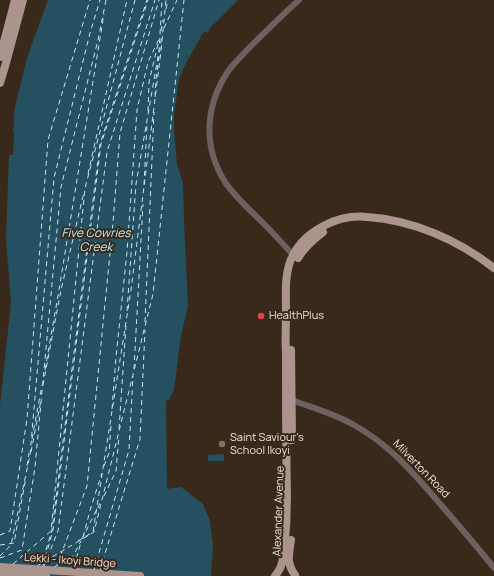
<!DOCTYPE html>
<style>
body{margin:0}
canvas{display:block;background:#39291a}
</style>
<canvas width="494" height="576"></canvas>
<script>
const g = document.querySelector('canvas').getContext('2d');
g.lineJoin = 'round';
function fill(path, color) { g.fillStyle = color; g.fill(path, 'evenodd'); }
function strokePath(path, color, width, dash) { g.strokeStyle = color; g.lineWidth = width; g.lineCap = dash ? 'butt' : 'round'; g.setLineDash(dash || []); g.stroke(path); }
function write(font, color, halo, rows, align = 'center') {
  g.font = font + ' Manrope,sans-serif'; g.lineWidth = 4; g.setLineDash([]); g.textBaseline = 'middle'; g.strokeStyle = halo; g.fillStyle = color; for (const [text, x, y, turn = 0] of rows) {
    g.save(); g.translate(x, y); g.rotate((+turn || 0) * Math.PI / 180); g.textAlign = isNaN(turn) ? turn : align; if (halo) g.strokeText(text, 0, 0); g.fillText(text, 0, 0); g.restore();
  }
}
const water = new Path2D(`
 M 48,0 L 238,0 L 210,28 L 208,33 L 204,31 L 186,63 L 179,79 L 174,115 L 174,132 L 177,164 L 183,183 L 184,222 L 188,306 L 181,336 L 174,390 L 169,400 L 166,401 L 167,489 L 181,487 L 203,504 L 210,521 L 213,547 L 211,576 L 0,576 L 0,405 L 11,303 L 6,238 L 9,155 L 13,155 L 14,132 L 13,132 L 15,107 L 27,58 Z
 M 224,454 L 224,461 L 208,461 L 208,455 Z`);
const ferry = new Path2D(`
 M 166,9 L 168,0
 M 164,28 L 177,0
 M 161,31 L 163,20
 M 155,97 L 156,79 L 162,34
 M 148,111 L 149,82 L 159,40
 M 88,174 L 127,0
 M 144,185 L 147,123
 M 127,311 L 136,184 L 159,51 L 162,0
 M 145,322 L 154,112
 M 134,369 L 143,204
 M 45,370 L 59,290 L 104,14
 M 43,385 L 61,290 L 84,192
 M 112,409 L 116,357 L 127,252 L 137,110 L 148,62 L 159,39
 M 119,429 L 126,326
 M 32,439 L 42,385
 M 31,452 L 41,400
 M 27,466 L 29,453
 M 104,466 L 109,453 L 111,426
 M 104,496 L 116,471 L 119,436
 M 98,508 L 101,500
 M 0,535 L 10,531 L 27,419 L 48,140 L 90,0
 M 83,537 L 91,507 L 102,473
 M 82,539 L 96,511
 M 78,541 L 93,532 L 131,290 L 161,51 L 166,0
 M 0,545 L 14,543 L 26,477
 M 46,550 L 52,530 L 100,144 L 147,0
 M 0,556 L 11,545 L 30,455 L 54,178 L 90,33 L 100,0
 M 0,558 L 22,550 L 35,467 L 61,187 L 98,40 L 106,0
 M 13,564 L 51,531 L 85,188 L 135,0
 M 57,565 L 87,486 L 113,223 L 120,133 L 159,0
 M 37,566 L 94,532 L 153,294 L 184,0
 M 43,566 L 53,530 L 101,144 L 148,0
 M 44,566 L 58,531 L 107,152 L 155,0
 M 54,567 L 72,558 L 81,541
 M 74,567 L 81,542
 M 94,570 L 129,450 L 133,376
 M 100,570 L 140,439 L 145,330`);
const minor = new Path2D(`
 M 293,255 C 284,245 274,234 264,224 C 251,211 236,198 225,182 C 203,147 205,107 227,73 C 232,65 240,58 247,50 C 264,33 281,16 299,0
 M 292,400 C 313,408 335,414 354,425 C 388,444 410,469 435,498 C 455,521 475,544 494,568`);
const major = new Path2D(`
 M 0,57 L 15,0
 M 0,83 L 6,63 L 23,0
 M 298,258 C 304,247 314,239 323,232
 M 291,350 L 292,440
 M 291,540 C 289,554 286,563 295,575
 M 0,567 L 140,576
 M 0,573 L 46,576
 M 275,576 C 278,572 280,570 281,566 C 283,561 283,556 284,551 C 286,533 287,515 287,496 C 286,449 286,402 286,354 C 285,340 286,326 286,312 C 286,293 284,272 293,255 C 306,230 339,214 367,217 C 413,220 458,240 494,268`);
const markers = [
 [261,316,4,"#e0444e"],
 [222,444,4,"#8d6e63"]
];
const poiNames = [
 ["HealthPlus",269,316],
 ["Saint Saviour's",230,438],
 ["School Ikoyi",230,451]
];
const streetNames = [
 ["Milverton Road",421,469,46],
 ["Alexander Avenue",279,511,-88],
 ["Lekki - Ikoyi Bridge",70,561,4]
];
const waterNames = [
 ["Five Cowries",96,234],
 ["Creek",96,248]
];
fill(water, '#25505f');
strokePath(ferry, '#bee9fb', 1, [5, 4]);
strokePath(minor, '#6c615e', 6);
strokePath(major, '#ab948e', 8);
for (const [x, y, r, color] of markers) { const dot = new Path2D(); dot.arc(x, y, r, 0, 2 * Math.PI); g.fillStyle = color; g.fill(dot); strokePath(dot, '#39291a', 1.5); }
write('11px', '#ebe0d7', '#39291a', poiNames, 'left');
write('11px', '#ebe0d7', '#39291a', streetNames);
write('italic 12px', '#bee9fb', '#39291a', waterNames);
</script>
